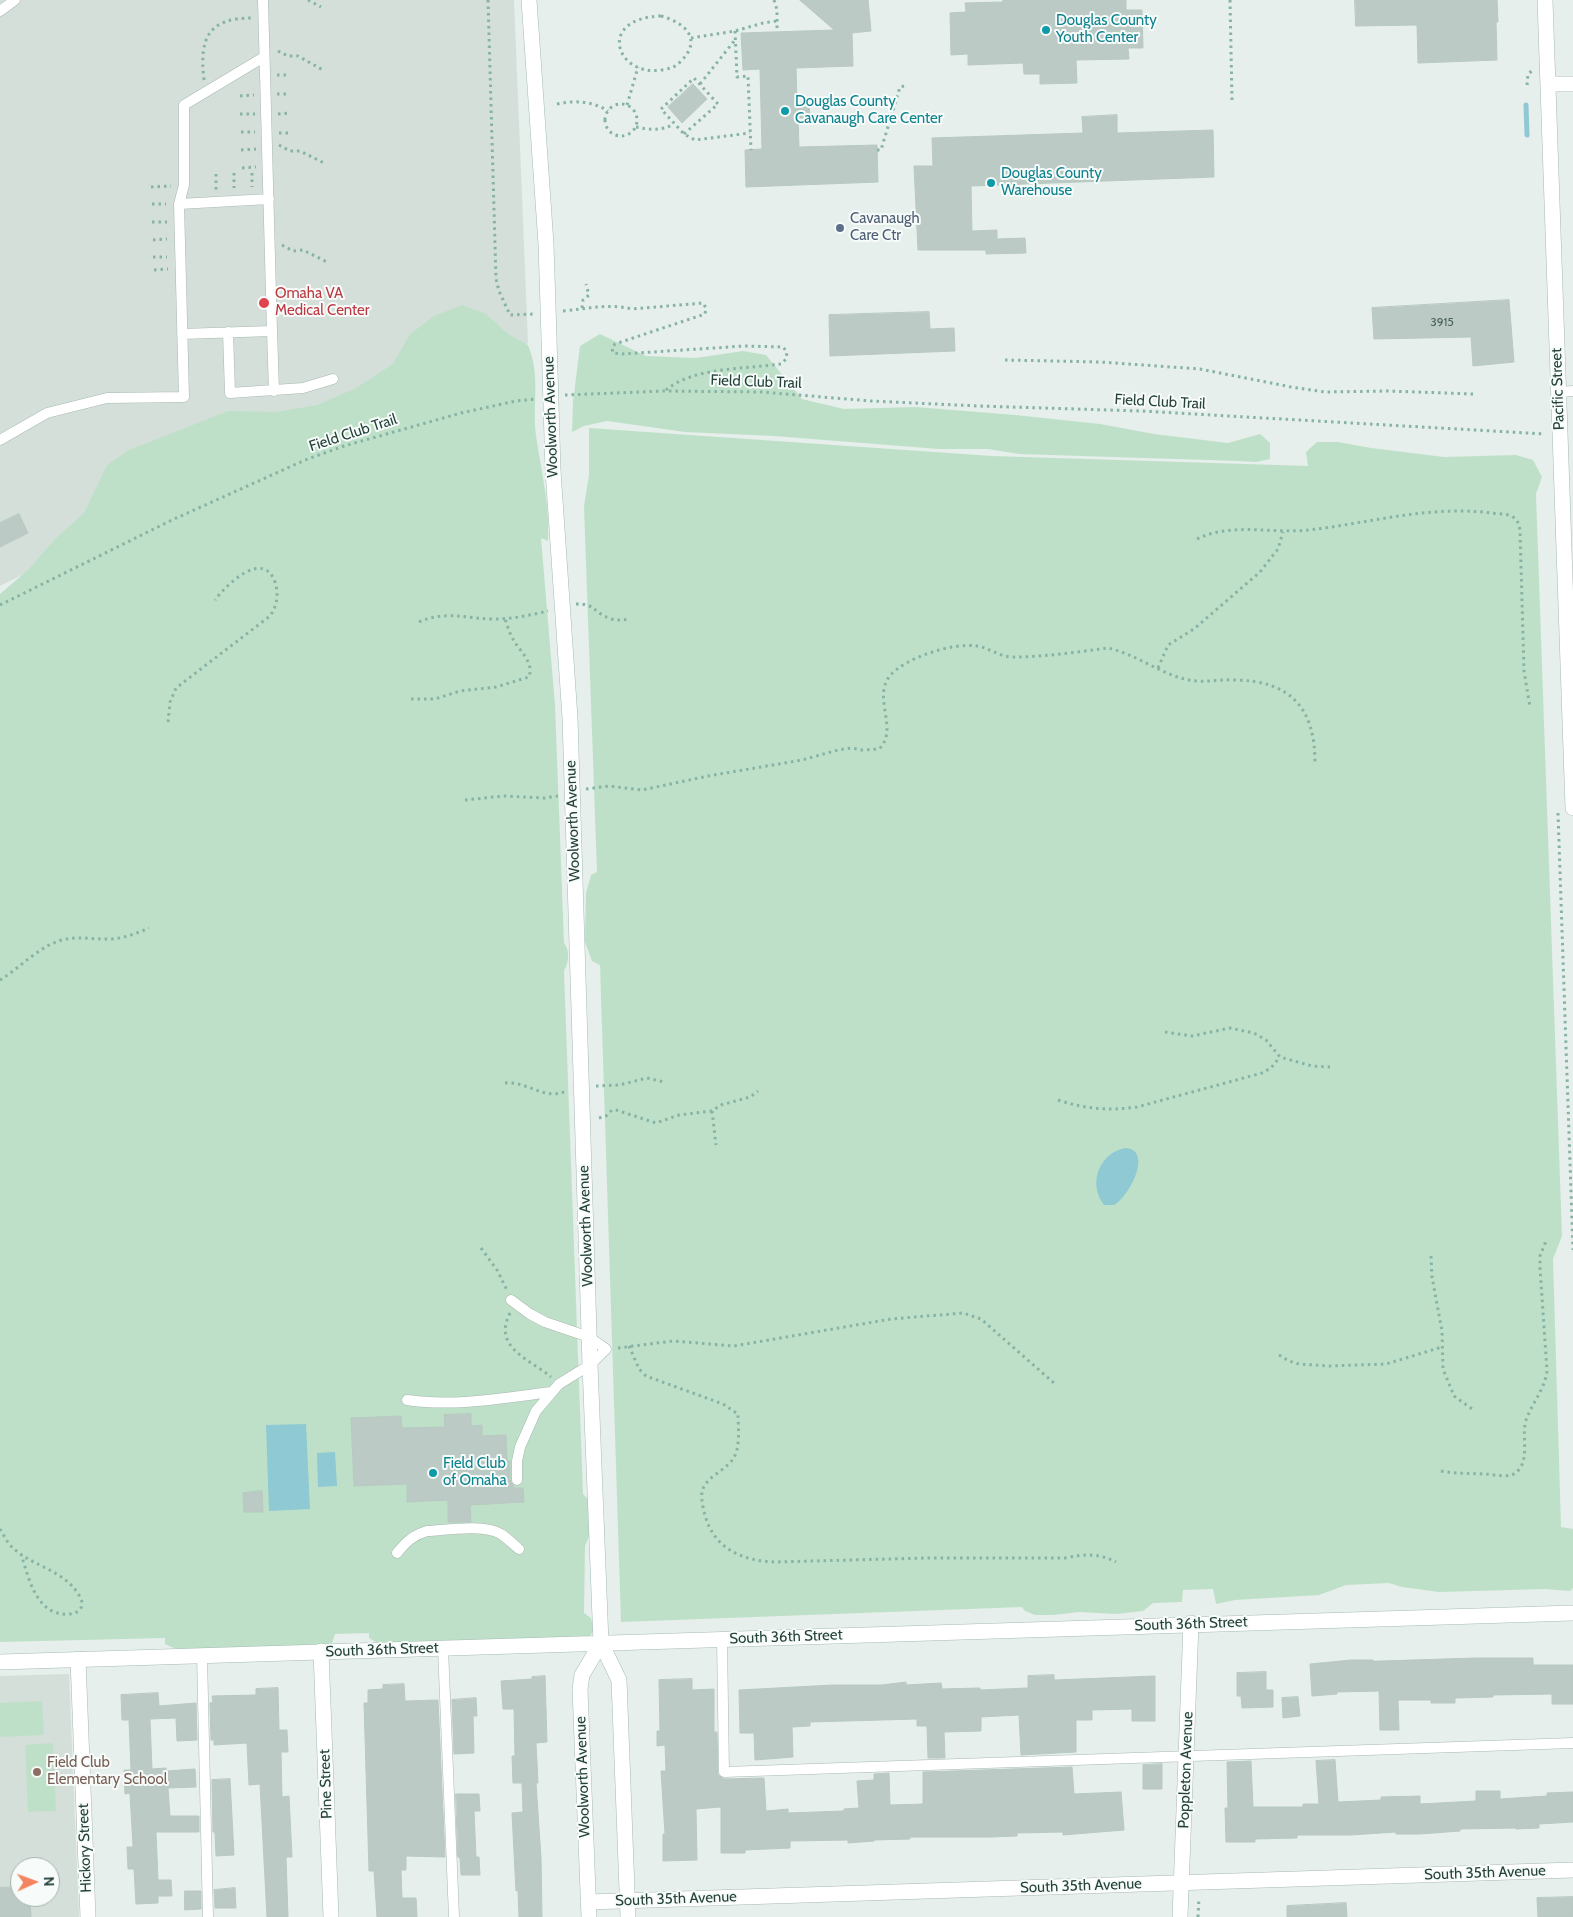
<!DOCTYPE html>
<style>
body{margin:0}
#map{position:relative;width:1573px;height:1917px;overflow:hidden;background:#e6efeb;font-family:Cabin,sans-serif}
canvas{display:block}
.north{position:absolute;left:10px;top:1857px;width:50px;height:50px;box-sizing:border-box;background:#f7fbf9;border:1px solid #a3b1ad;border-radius:50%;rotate:88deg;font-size:14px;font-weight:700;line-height:20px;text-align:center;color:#24423a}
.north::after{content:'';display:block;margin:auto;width:18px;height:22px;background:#f4845f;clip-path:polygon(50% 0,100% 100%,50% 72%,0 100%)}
</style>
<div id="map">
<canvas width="1573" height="1917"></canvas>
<div class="north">N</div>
</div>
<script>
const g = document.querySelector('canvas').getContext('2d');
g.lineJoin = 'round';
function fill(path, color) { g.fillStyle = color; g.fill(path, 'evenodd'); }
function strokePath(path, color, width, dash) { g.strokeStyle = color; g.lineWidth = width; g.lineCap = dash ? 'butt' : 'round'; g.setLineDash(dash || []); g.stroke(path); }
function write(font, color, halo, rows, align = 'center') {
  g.font = font + ' Cabin,sans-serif'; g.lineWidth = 4; g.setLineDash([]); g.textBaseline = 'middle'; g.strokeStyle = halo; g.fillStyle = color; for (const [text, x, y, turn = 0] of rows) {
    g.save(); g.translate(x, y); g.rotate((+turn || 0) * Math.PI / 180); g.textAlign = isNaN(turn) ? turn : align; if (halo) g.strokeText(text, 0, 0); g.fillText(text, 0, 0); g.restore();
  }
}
const built = new Path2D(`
 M 0,0 L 514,0 L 528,343 L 481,376 L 288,440 L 0,586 Z
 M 69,1674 L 79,1917 L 0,1917 L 0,1676 ZM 20,1867 L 50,1867 L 50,1897 L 20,1897 Z`);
const green = new Path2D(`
 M 462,305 L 486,314 L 508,334 L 528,345 C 541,377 532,402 536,435 C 541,472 550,502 548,541 L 541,538 L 555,705 L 564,943 C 570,950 569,963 564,971 L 583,1494 L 589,1500 L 592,1518 L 589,1536 L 585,1546 L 584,1613 L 591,1618 L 594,1630 L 587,1640 L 381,1645 L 369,1638 L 369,1633 L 335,1634 L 331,1646 L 198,1654 L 174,1648 L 165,1644 L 165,1638 L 0,1642 L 0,594 L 29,569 L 55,539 L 84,513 L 107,465 L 129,450 L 228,411 L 275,412 L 317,405 L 356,388 L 393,364 L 410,334 L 434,316 Z
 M 600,334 L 646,356 L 696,358 L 743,351 L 766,355 L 802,399 L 844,409 L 916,407 L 1015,415 L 1100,424 L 1154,434 L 1228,443 L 1260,434 L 1270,443 L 1270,459 L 1256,462 L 1239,461 L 1019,454 L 988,449 L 939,449 L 774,436 L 685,432 L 607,421 L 584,426 L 572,432 L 573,402 L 580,346 Z
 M 589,428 L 992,456 L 1308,466 L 1306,452 L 1317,442 L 1338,442 L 1371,448 L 1444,457 L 1516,455 L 1533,460 L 1542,477 L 1536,494 L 1562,1236 L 1553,1259 L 1561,1527 L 1573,1529 L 1573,1588 L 1570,1591 L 1545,1589 L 1439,1592 L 1402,1587 L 1389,1583 L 1346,1585 L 1319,1595 L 1235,1600 L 1216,1604 L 1213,1589 L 1183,1590 L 1182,1602 L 1153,1603 L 1143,1611 L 1116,1614 L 1080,1612 L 1053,1615 L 1035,1615 L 1025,1611 L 1022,1607 L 621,1622 L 600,965 L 592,961 L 585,942 L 586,893 L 591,875 L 597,872 L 584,506 L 589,475 Z
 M 42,1701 L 44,1735 L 0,1737 L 0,1703 Z
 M 53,1743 L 56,1811 L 28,1812 L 25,1745 Z`);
const water = new Path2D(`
 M 1126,1148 C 1154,1151 1128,1198 1114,1205 L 1104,1205 C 1087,1183 1100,1152 1126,1148 Z
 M 306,1424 L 310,1509 L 269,1511 L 266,1425 Z
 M 335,1452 L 337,1486 L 318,1487 L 317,1453 Z`);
const stream = new Path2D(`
 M 1526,105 L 1527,135`);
const building = new Path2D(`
 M 800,0 L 868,0 L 871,31 L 852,33 L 853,66 L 796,68 L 797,103 L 809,103 L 810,118 L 798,118 L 799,147 L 877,145 L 878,182 L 746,187 L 745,150 L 762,149 L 760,69 L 743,70 L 741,33 L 834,30 Z
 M 1003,0 L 1126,0 L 1126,10 L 1142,10 L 1143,48 L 1128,48 L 1129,59 L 1076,60 L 1077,83 L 1040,84 L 1040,74 L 1024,74 L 1023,63 L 968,65 L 968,54 L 951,55 L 950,13 L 966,12 L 965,3 L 1003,2 Z
 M 1355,0 L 1497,0 L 1498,22 L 1496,22 L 1497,60 L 1418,63 L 1417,25 L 1356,26 Z
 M 693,84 L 707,99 L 682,123 L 668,107 Z
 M 1117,115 L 1117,133 L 1213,130 L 1214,177 L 971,186 L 972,231 L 997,230 L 997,239 L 1025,238 L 1026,253 L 986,254 L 986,250 L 918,250 L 914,166 L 933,166 L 932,138 L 1083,133 L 1082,117 Z
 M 1509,300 L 1514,362 L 1473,366 L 1471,337 L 1374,339 L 1372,308 Z
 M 929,312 L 930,329 L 954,328 L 955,351 L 830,356 L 829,315 Z
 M 19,514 L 28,533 L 0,547 L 0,523 Z
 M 471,1414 L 471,1426 L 482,1425 L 482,1436 L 506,1435 L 507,1461 L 510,1461 L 510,1480 L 514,1488 L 523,1488 L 524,1502 L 470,1505 L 471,1522 L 448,1522 L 448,1500 L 407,1502 L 407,1484 L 354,1486 L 351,1418 L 401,1416 L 402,1428 L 445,1427 L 444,1415 Z
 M 262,1491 L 263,1512 L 244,1512 L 243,1493 Z
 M 1475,1658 L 1533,1658 L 1533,1665 L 1573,1665 L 1573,1704 L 1552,1704 L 1552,1694 L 1493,1695 L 1493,1697 L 1455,1698 L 1455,1703 L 1431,1703 L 1431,1700 L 1398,1700 L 1399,1730 L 1380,1730 L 1379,1691 L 1337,1692 L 1337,1694 L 1312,1696 L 1310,1664 L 1351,1660 L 1373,1660 L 1373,1661 Z
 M 1266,1672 L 1266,1690 L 1273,1690 L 1273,1707 L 1242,1708 L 1241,1696 L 1237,1696 L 1237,1673 Z
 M 1054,1675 L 1054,1680 L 1155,1676 L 1155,1721 L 1132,1721 L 1132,1709 L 1092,1710 L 1092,1720 L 1076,1720 L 1076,1752 L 1021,1755 L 1019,1715 L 981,1717 L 981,1731 L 944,1732 L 945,1758 L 928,1758 L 927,1726 L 917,1726 L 917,1719 L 810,1722 L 810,1726 L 792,1727 L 793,1757 L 755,1760 L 754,1733 L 740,1733 L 739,1690 L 833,1685 L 882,1685 L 906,1682 L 906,1685 L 941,1683 L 942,1689 L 980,1688 L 980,1690 L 1028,1688 L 1028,1676 Z
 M 545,1676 L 547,1742 L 536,1743 L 538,1783 L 536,1783 L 541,1858 L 542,1917 L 519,1917 L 518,1890 L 516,1891 L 512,1813 L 523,1812 L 522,1783 L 513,1783 L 512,1756 L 515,1756 L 514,1709 L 503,1709 L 501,1681 L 532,1679 L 532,1677 Z
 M 692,1679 L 692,1690 L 714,1689 L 714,1732 L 717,1732 L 718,1775 L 724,1779 L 764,1778 L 766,1811 L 788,1809 L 788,1813 L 844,1811 L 844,1809 L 859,1808 L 857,1781 L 874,1780 L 874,1774 L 889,1773 L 890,1805 L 923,1804 L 923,1772 L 1072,1767 L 1074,1794 L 1121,1792 L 1124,1830 L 1063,1835 L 1063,1832 L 1017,1833 L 1017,1836 L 992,1837 L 910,1837 L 910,1839 L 874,1840 L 874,1841 L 848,1843 L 848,1840 L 790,1841 L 790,1848 L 745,1850 L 745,1853 L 721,1853 L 721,1807 L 696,1809 L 697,1860 L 663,1861 L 663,1834 L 665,1834 L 661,1771 L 666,1771 L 665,1745 L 657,1746 L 657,1731 L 660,1731 L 659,1680 Z
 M 404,1684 L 405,1701 L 438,1700 L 445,1857 L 406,1856 L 406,1870 L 401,1870 L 402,1898 L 416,1898 L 417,1917 L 377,1917 L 374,1871 L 369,1871 L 364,1703 L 368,1703 L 368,1690 L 383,1689 L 383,1685 Z
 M 278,1688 L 279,1730 L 287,1730 L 288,1752 L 281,1752 L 282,1797 L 289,1796 L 292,1857 L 286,1857 L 288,1917 L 267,1917 L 260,1784 L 249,1785 L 247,1743 L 214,1745 L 214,1740 L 211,1740 L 210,1703 L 213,1702 L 212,1696 L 256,1695 L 256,1689 Z
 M 158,1693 L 159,1706 L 196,1703 L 197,1740 L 177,1741 L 176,1718 L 150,1719 L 152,1769 L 166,1768 L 166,1771 L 195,1769 L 196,1787 L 168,1788 L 170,1816 L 199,1816 L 199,1832 L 156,1832 L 158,1880 L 171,1880 L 172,1896 L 158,1896 L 158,1903 L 136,1904 L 134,1869 L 128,1869 L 127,1847 L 133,1847 L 130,1793 L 125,1794 L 124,1770 L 131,1770 L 129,1720 L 122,1720 L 121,1695 Z
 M 1298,1697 L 1300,1716 L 1283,1718 L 1282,1698 Z
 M 476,1698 L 477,1716 L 473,1716 L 474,1753 L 454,1754 L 452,1700 Z
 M 1335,1760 L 1338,1802 L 1381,1800 L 1381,1797 L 1420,1796 L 1420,1804 L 1476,1801 L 1476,1791 L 1500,1791 L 1500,1799 L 1547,1796 L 1547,1793 L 1573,1792 L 1573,1822 L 1539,1824 L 1539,1828 L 1516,1829 L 1516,1828 L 1460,1829 L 1460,1831 L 1420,1834 L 1396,1834 L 1396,1832 L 1351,1835 L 1297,1835 L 1297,1838 L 1255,1839 L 1255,1842 L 1226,1842 L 1225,1808 L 1228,1808 L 1227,1762 L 1251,1761 L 1253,1807 L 1303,1807 L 1303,1804 L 1319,1804 L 1316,1761 Z
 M 1162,1764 L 1162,1789 L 1143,1789 L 1143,1765 Z
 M 230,1779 L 234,1855 L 216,1856 L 215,1832 L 213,1832 L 212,1780 Z
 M 456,1794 L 479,1794 L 480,1811 L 474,1811 L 476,1857 L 479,1857 L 480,1875 L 461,1875 L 460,1858 L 458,1857 Z
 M 20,1887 L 20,1897 L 30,1897 L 31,1917 L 0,1917 L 0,1888 Z
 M 235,1888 L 236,1908 L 215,1908 L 214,1890 Z
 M 185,1891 L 201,1891 L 201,1909 L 185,1910 Z
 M 1573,1897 L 1573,1917 L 1538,1917 L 1537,1898 Z
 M 1346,1903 L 1347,1917 L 1287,1917 L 1287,1906 Z`);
const path = new Path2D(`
 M 308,0 L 321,7
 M 488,0 L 496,279 L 499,291 L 510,315 L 534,314
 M 774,0 L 777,10 L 777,32
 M 1230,0 L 1232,101
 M 661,16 C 683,22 704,38 681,61 C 676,67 669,69 661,70 C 616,77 596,18 661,16 Z
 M 735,31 L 737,77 L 748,76 L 751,150
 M 691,38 L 735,31 L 763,23 L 777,21
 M 278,51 L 288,56 L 298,56 L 323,70
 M 277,75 L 289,75
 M 204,80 C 199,38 208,18 252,18
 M 700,84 L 735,40
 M 1527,85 L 1528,74 L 1533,70
 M 277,94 L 289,94
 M 240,96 L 254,95
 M 557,104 C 575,100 592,101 608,111
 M605 120a16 16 0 1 1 32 0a16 16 0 1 1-32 0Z
 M 627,105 L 638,67
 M 240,114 L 255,114
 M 278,114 L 290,113
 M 636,127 C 650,130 661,131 674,124
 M 241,132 L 255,132
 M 279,133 L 290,133
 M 684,134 L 718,104 L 694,78 L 661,109 L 684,134 L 695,140 L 750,133
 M 279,145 L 290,151 L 300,151 L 326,164
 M 241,150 L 256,149
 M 877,150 L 881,150 L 900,87 L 904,86
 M 242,168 L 256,167
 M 234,173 L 234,188
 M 252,173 L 252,187
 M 216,174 L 216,191
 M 151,187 L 171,186
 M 152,204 L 166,204
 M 152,222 L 167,222
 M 153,240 L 167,239
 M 282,245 L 293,251 L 303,250 L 329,263
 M 153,257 L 167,257
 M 154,270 L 168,269
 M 582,308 L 583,300 L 589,295 L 586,284
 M 563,311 C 588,309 606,303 632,309 L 703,303 L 706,308 L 705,314 L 615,344 L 612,348 L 613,353 L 622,354 L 744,346 L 783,347 L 787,352 L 786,359 L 781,364 C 746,369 693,367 666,390
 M 1005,360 L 1100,362 L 1200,369 L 1291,387 L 1325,392 L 1388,391 L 1474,394
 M 565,395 L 665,391 L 762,392 L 871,401 L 978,406 L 1141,411 L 1545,434
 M 1197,539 C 1232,522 1272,534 1309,530 C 1370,523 1430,505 1491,513 C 1497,514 1507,513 1513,517 C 1518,520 1519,525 1520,530 L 1524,671 L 1530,707
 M 576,604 C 595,603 594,613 609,618 C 615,621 622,620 629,619
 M 0,605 L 172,520 L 305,460 L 344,446 L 461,413 L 516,401 L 536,399
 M 419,622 C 446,610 467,619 495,619 C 513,619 531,615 548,611
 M 1158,668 L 1168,645 L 1194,629 L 1260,572 L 1278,549 L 1283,532
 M 411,699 L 435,699 L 460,691 L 496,687 L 529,677 C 534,663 521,652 514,641 C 510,634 507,626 505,618
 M 168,722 L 170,702 L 176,688 L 270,616 C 277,606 279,594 275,582 C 263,549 227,584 215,600
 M 586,789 L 609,786 L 642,790 L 708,776 L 802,760 L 838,750 L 851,748 L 862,750 L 879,749 C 899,730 873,699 889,677 C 903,658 954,642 977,646 C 990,648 999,657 1013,657 C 1044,657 1077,652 1108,648 C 1136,654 1162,675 1189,680 C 1204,683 1220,679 1235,680 C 1291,681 1315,708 1315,763
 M 465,800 L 504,796 L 545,798 L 558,796
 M 1558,813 L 1573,1250
 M 0,980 C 20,968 39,946 62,940 C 76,936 90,939 104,939 C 120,940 135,934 149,928
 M 1165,1032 L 1192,1036 L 1230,1028 L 1254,1033 L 1266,1040 L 1280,1057 L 1312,1066 L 1330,1067
 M 505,1083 C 528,1081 544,1101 566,1091
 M 596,1086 L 619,1085 L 647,1078 L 664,1082
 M 1058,1100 C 1085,1109 1109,1111 1137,1107 L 1262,1073 L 1271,1068 L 1280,1057
 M 712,1111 L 716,1145
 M 599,1118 L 606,1116 L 612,1110 L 616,1110 L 656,1123 L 679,1115 L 712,1111 L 721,1105 L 750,1097 L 758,1091
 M 481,1248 L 497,1270 L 507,1290
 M 1431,1256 L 1432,1277 L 1442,1331 L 1443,1369 L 1454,1396 L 1475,1411
 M 510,1313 C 492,1348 530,1359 551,1377
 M 629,1346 L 639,1369 L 646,1376 L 723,1404 L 738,1414 C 738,1427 741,1447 733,1459 C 725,1471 705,1477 702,1492 C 701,1499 703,1508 705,1515 C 714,1549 743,1561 775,1562 L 927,1558 L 1065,1558 C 1083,1554 1099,1553 1116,1562
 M 618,1348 L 673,1341 L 734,1346 L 891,1319 L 963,1313 L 981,1319 L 1054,1383
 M 1279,1355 L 1289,1361 L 1299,1364 L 1329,1366 L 1386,1364 L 1442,1347
 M 1441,1471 C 1456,1474 1469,1473 1483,1474 C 1493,1474 1504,1478 1514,1474 C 1518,1472 1522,1466 1523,1462 C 1527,1448 1522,1434 1526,1420 C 1532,1403 1545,1389 1547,1371 L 1540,1268 L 1540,1256 L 1546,1241
 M 0,1529 C 4,1535 7,1543 13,1548 C 31,1566 63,1569 79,1595 C 92,1616 59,1620 45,1606 C 31,1593 27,1572 21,1554
 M 1198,1917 L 1199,1898`);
const lane = new Path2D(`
 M 0,11 L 15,0
 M 179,204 L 269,199
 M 272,331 L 274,391
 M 228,332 L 230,393 L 303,388 L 333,379
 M 182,334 L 272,331 L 263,0
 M 1558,392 L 1573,391
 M 0,440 L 47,413 L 107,398 L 184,397 L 179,204 L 184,185 L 184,105 L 264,57
 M 511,1300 L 530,1314 L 545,1322 L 589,1337 L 606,1349 L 590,1365 L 559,1384 L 536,1411 L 520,1447 L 517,1461 L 517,1480
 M 407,1400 C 454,1407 504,1398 551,1392
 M 397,1553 C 406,1542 413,1535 427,1531 C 447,1530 484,1524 501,1534 C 507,1538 513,1544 519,1549
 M 722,1639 L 724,1772 L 1573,1743
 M 443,1648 L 454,1917
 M 202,1655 L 208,1917`);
const street = new Path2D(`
 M 1545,0 L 1573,808
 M 1548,84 L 1573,84
 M 321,1651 L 331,1917
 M 78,1659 L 88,1917
 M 588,1902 L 1573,1870
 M 1180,1917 L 1191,1623`);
const secondary = new Path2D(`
 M 529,0 L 546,244 L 549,338
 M 553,471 L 570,718 L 590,1365 L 601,1643 L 619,1680 L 628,1917
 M 0,1662 L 1573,1613
 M 589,1917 L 580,1689 L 582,1675 L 601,1643`);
const secondaryBridge = new Path2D(`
 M 549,338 L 553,471`);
const markers = [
 [1046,30,5,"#0f9aa8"],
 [785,111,5,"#0f9aa8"],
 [991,183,5,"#0f9aa8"],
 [840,228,5,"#5c6f8a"],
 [264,303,6,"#e0444e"],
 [433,1473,5,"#0f9aa8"],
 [37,1772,5,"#8d6e63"]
];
const numberNames = [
 ["3915",1442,322]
];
const cultureNames = [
 ["Douglas County",1056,21],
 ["Youth Center",1056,38],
 ["Douglas County",795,102],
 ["Cavanaugh Care Center",795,119],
 ["Douglas County",1001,174],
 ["Warehouse",1001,191],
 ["Field Club",443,1464],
 ["of Omaha",443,1481]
];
const serviceNames = [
 ["Cavanaugh",850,219],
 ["Care Ctr",850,236]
];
const healthNames = [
 ["Omaha VA",275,294],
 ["Medical Center",275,311]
];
const streetNames = [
 ["Field Club Trail",756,382,2],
 ["Pacific Street",1558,389,-92],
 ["Field Club Trail",1160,402,3],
 ["Woolworth Avenue",551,417,-92],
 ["Field Club Trail",353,433,-18],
 ["Woolworth Avenue",573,821,-92],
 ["Woolworth Avenue",586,1226,-92],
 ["South 36th Street",1191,1624,-2],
 ["South 36th Street",786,1637,-2],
 ["South 36th Street",382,1650,-2],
 ["Poppleton Avenue",1186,1770,-88],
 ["Woolworth Avenue",583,1777,-92],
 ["Pine Street",326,1784,-92],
 ["Hickory Street",85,1848,-92],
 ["South 35th Avenue",1485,1873,-2],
 ["South 35th Avenue",1081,1886,-2],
 ["South 35th Avenue",676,1899,-2]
];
const educationNames = [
 ["Field Club",47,1763],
 ["Elementary School",47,1780]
];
fill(built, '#d4dfda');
fill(green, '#bfe0c8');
fill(water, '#8ec9d4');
strokePath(stream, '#8ec9d4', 5);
fill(building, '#bbcac4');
strokePath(building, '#b8c9c2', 1);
strokePath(lane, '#a8b8b2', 11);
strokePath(street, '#a8b8b2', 16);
strokePath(secondary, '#a4bbb3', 16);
strokePath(path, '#86b3a5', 3, [2.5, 4]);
strokePath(lane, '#fff', 10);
strokePath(street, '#fff', 15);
strokePath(secondary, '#fff', 15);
strokePath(secondaryBridge, '#a4bbb3', 16, []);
strokePath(secondaryBridge, '#fff', 15);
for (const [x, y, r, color] of markers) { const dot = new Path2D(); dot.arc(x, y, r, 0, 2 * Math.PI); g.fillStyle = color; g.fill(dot); strokePath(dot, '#f7fbf9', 2); }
write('12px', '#4a645c', null, numberNames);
write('15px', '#0d838f', '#f7fbf9', cultureNames, 'left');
write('15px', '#4e5e75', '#f7fbf9', serviceNames, 'left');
write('15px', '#be3a42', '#f7fbf9', healthNames, 'left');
write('15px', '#24423a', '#f7fbf9', streetNames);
write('15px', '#785e54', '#f7fbf9', educationNames, 'left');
</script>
